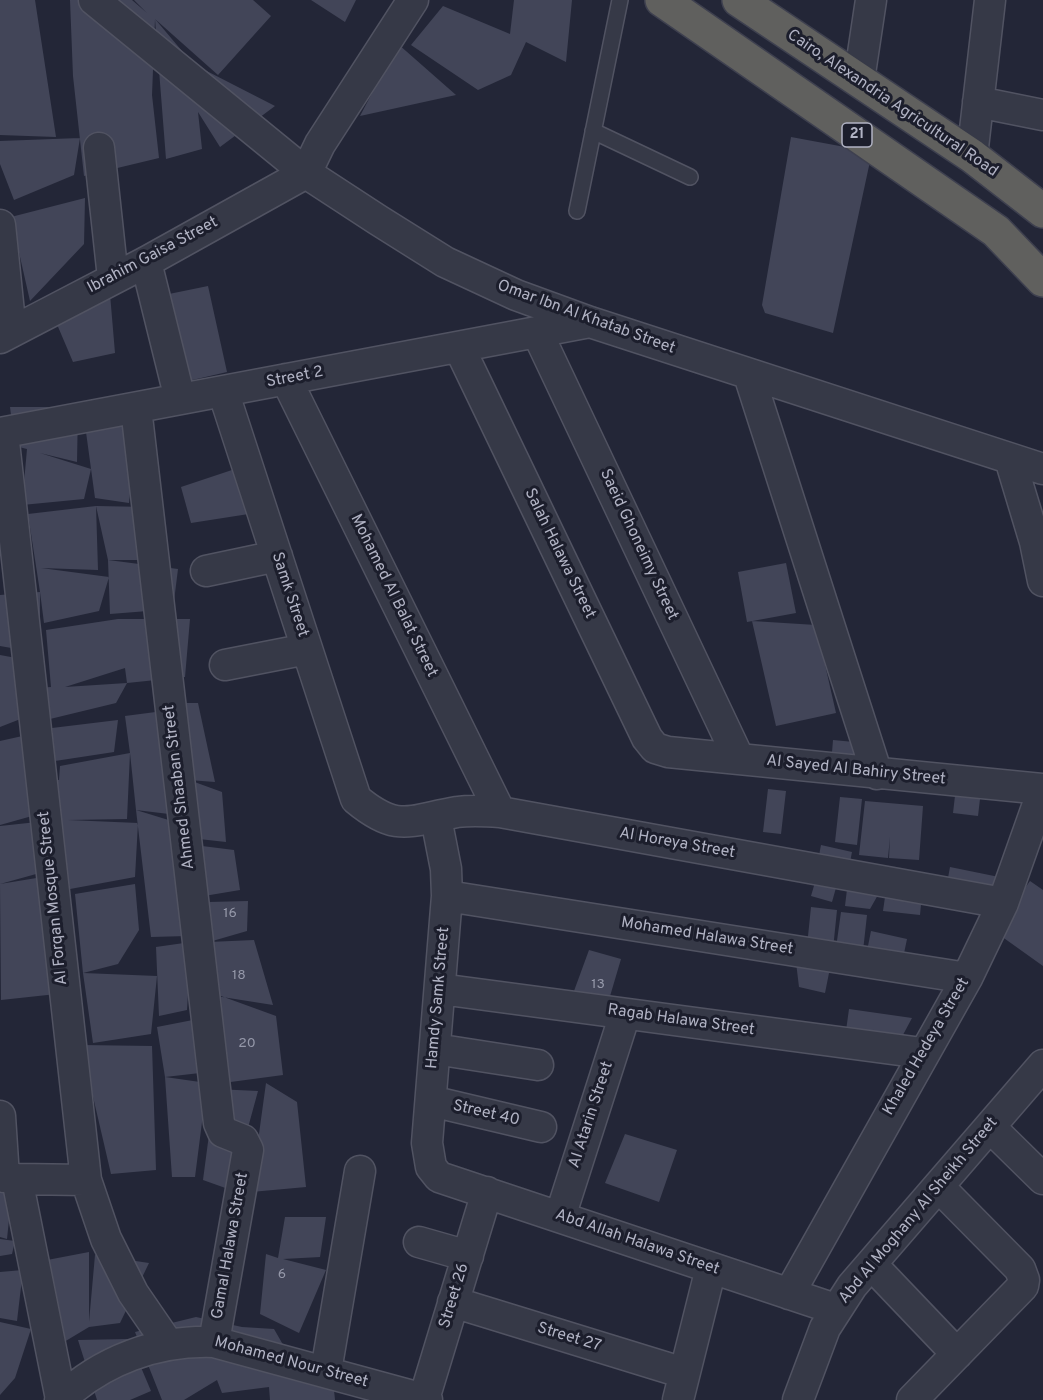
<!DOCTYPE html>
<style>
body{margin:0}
canvas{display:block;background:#232637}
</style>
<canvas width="1043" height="1400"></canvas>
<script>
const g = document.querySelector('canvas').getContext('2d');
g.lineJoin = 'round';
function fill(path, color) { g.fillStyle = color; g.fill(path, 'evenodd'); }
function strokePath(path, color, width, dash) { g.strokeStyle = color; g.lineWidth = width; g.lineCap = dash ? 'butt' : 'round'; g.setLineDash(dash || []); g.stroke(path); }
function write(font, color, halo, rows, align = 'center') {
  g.font = font + ' Overpass,sans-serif'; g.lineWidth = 6; g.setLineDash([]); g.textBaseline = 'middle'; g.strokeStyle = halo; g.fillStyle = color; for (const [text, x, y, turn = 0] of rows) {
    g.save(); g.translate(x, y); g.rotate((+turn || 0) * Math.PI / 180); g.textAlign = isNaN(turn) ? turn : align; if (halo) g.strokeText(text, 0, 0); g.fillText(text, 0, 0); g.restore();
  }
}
const building = new Path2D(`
 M 0,0 L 35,0 L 56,137 L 0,135 Z
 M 70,0 L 132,0 L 147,13 L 134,0 L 253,0 L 271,16 L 218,75 L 155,19 L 193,64 L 275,106 L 220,147 L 198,112 L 202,149 L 166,159 L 155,19 L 152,95 L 159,158 L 84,176 L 73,76 Z
 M 311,0 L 356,0 L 345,22 Z
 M 514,0 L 572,0 L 566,62 L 526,42 L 511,75 L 478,90 L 411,45 L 443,6 L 510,34 Z
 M 398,44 L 456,95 L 360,116 Z
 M 791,137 L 872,152 L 833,333 L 765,313 L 762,305 Z
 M 80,138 L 74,175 L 14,200 L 0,164 L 0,141 Z
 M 85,198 L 84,244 L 30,301 L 11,217 Z
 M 208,286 L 227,372 L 188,381 L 169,294 Z
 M 110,294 L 115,353 L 73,362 L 56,322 Z
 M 10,407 L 78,407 L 77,462 L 40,453 L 91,469 L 84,499 L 22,505 L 27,449 L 15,446 Z
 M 137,421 L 129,503 L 95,498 L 86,432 Z
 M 238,468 L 255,513 L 191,523 L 181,487 Z
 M 96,506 L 98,570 L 41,568 L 109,577 L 99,611 L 44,623 L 40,592 L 40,653 L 0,646 L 0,595 L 40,592 L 28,514 Z
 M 96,506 L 147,507 L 139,560 L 108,560 Z
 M 108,560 L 178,569 L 173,609 L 110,614 Z
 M 786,563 L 796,613 L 747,622 L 738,572 Z
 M 118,619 L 190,619 L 185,677 L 127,683 L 116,703 L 50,719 L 38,688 L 51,687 L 46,630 ZM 125,668 L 127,683 L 65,687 Z
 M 752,621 L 816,625 L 836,713 L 776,726 Z
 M 0,655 L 38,662 L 23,718 L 0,727 Z
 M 178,703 L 198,703 L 215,782 L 189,780 Z
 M 171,710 L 169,814 L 136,810 L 130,753 L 127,819 L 68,820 L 138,823 L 135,877 L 70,889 L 65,866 L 0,884 L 0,826 L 56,820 L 57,809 L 0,825 L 0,741 L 36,733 L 29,779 L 59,780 L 60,766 L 130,753 L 125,716 Z
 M 118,720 L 114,752 L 55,761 L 52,728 Z
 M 833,740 L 854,742 L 853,766 L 831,765 Z
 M 958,770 L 983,773 L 978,816 L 953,813 Z
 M 189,780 L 222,792 L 226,842 L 199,839 Z
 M 768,789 L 786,791 L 781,834 L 763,832 Z
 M 840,797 L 862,799 L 857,845 L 835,842 Z
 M 865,801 L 923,806 L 919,860 L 889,858 L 890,837 L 888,858 L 859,855 Z
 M 136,810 L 175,822 L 187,936 L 151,937 Z
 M 821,845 L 852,852 L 848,872 L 817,866 Z
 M 202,846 L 234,850 L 240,890 L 204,896 Z
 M 950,867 L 999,877 L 994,899 L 946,889 Z
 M 818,872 L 839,877 L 832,902 L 811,896 Z
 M 67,873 L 75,992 L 1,1000 L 0,884 Z
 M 848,881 L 883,886 L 870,909 L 845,906 Z
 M 1030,881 L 1043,890 L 1043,966 L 994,931 Z
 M 135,884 L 139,930 L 118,964 L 83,973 L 75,894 Z
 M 886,890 L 922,894 L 920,915 L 883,911 Z
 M 248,901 L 247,931 L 209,942 L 209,902 Z
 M 811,907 L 837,910 L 833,949 L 807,946 Z
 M 841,912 L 867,915 L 863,951 L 836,948 Z
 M 871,931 L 907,939 L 902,963 L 866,956 Z
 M 254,940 L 273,1005 L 216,996 L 209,942 Z
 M 191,942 L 187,1010 L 159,1016 L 156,947 Z
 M 589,950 L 621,959 L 608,1003 L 574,991 Z
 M 795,954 L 831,963 L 825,993 L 799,987 Z
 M 83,973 L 157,976 L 151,1034 L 93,1043 Z
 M 221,996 L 276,1016 L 283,1075 L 223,1083 Z
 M 849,1009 L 912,1018 L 897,1046 L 845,1038 Z
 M 198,1019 L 200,1073 L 165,1077 L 157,1027 Z
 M 81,1045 L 152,1046 L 156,1170 L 111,1174 Z
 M 165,1077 L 207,1083 L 195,1177 L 172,1177 Z
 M 266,1083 L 297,1102 L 306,1187 L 251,1192 Z
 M 215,1089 L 258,1091 L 231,1190 L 203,1180 Z
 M 625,1134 L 677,1150 L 659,1202 L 605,1183 Z
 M 0,1137 L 17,1141 L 7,1239 L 0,1237 Z
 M 285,1217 L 326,1217 L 320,1257 L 283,1259 L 326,1270 L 299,1333 L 260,1314 L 266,1254 L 278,1258 Z
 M 0,1239 L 15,1241 L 12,1254 L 0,1256 Z
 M 89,1252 L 89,1322 L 95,1255 L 149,1263 L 120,1323 L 89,1327 L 59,1345 L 42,1261 Z
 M 23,1270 L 17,1321 L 0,1318 L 0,1272 Z
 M 196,1317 L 242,1327 L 274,1329 L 305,1383 L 333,1380 L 335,1400 L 270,1400 L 269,1387 L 222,1393 L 217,1380 L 184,1400 L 162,1400 L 135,1332 Z
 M 0,1322 L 31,1329 L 15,1378 L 0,1395 Z
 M 129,1339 L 151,1391 L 130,1400 L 97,1400 L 78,1340 Z`);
const service = new Path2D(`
 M 593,131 L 690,177
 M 577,211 L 620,0`);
const minor = new Path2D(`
 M 94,0 L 306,173 L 378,220 L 445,262 L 516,295 L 590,322 L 1043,469
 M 859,80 L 871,0
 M 978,102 L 1043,115
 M 99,148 L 113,278
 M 972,156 L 990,0
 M 0,225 L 11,332
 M 146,262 L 180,399
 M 537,332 L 739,759
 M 0,338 L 146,262 L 306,173 L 320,144 L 413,0
 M 459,347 L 647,738 L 655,748 L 668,752 L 1043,789
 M 749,375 L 877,774
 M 286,379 L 500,812
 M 223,391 L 356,799 C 398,834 410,820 457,812 C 472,810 486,811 500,812 L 1003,903
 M 136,408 L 219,1123 L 223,1132 L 243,1140 L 248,1150 L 214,1342
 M 0,433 L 590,322
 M 3,433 L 86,1180 L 106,1239 L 133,1293 L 168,1344
 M 1010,459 L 1035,542 L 1043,581
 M 206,571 L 277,556
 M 225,665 L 307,649
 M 436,818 L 446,869 L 447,896 L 427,1143 L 431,1167 L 439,1177 L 835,1309
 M 447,896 L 967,978
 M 440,989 L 922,1053
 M 435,1049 L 538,1065
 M 431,1101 L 541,1127
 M 0,1116 L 4,1177
 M 990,1127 L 1043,1179
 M 0,1176 L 17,1179 L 86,1180
 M 17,1179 L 61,1399
 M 560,1217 L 625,1014
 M 419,1242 L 468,1256
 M 872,1265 L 957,1354
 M 789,1294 L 967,978 L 1003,903 L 1043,790
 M 453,1302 L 684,1373
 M 326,1371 L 360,1171
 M 424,1399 L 487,1192
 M 60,1400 C 102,1360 157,1340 214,1342 L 427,1400
 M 678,1400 L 711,1268
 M 798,1400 L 825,1328 L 852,1286 L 1043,1065
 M 912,1400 L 1023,1286 L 1024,1280 L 1020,1269 L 939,1187`);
const trunk = new Path2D(`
 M 662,0 L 996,231 L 1043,280
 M 739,0 L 972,156 L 1043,211`);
const numberNames = [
 ["16",230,914],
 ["18",239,976],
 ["13",598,985],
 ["20",247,1044],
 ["6",282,1275]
];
const shields = [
 [857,135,30]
];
const shieldNames = [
 ["21",857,135]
];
const streetNames = [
 ["Cairo, Alexandria Agricultural Road",892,104,34],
 ["Ibrahim Gaisa Street",153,256,-28],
 ["Omar Ibn Al Khatab Street",586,318,20],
 ["Street 2",295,378,-11],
 ["Saeid Ghoneimy Street",638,545,65],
 ["Salah Halawa Street",559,554,64],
 ["Samk Street",289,595,72],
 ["Mohamed Al Balat Street",393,596,64],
 ["Al Sayed Al Bahiry Street",856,771,6],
 ["Ahmed Shaaban Street",180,787,-97],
 ["Al Horeya Street",677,844,10],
 ["Al Forqan Mosque Street",54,898,-96],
 ["Mohamed Halawa Street",707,937,9],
 ["Hamdy Samk Street",439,998,-85],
 ["Ragab Halawa Street",681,1021,8],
 ["Khaled Hedeya Street",927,1047,-60],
 ["Street 40",486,1114,13],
 ["Al Atarin Street",592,1115,-72],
 ["Abd Al Moghany Al Sheikh Street",919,1211,-50],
 ["Abd Allah Halawa Street",637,1243,19],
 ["Gamal Halawa Street",231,1246,-80],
 ["Street 26",455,1296,-73],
 ["Street 27",569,1338,17],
 ["Mohamed Nour Street",291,1363,15]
];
fill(building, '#424558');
strokePath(service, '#515362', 18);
strokePath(minor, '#515362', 33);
strokePath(trunk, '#3e404f', 36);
strokePath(service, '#363947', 15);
strokePath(minor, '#363947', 30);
strokePath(trunk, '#60605e', 33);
write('14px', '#9598a9', null, numberNames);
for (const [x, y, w] of shields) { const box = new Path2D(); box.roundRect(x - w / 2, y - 12, w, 24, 4.5); g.fillStyle = '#1c1e2c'; g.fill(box); strokePath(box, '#b1b3c4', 1.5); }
write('bold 15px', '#b1b3c4', null, shieldNames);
write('16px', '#b1b3c4', '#1c1e2c', streetNames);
</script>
